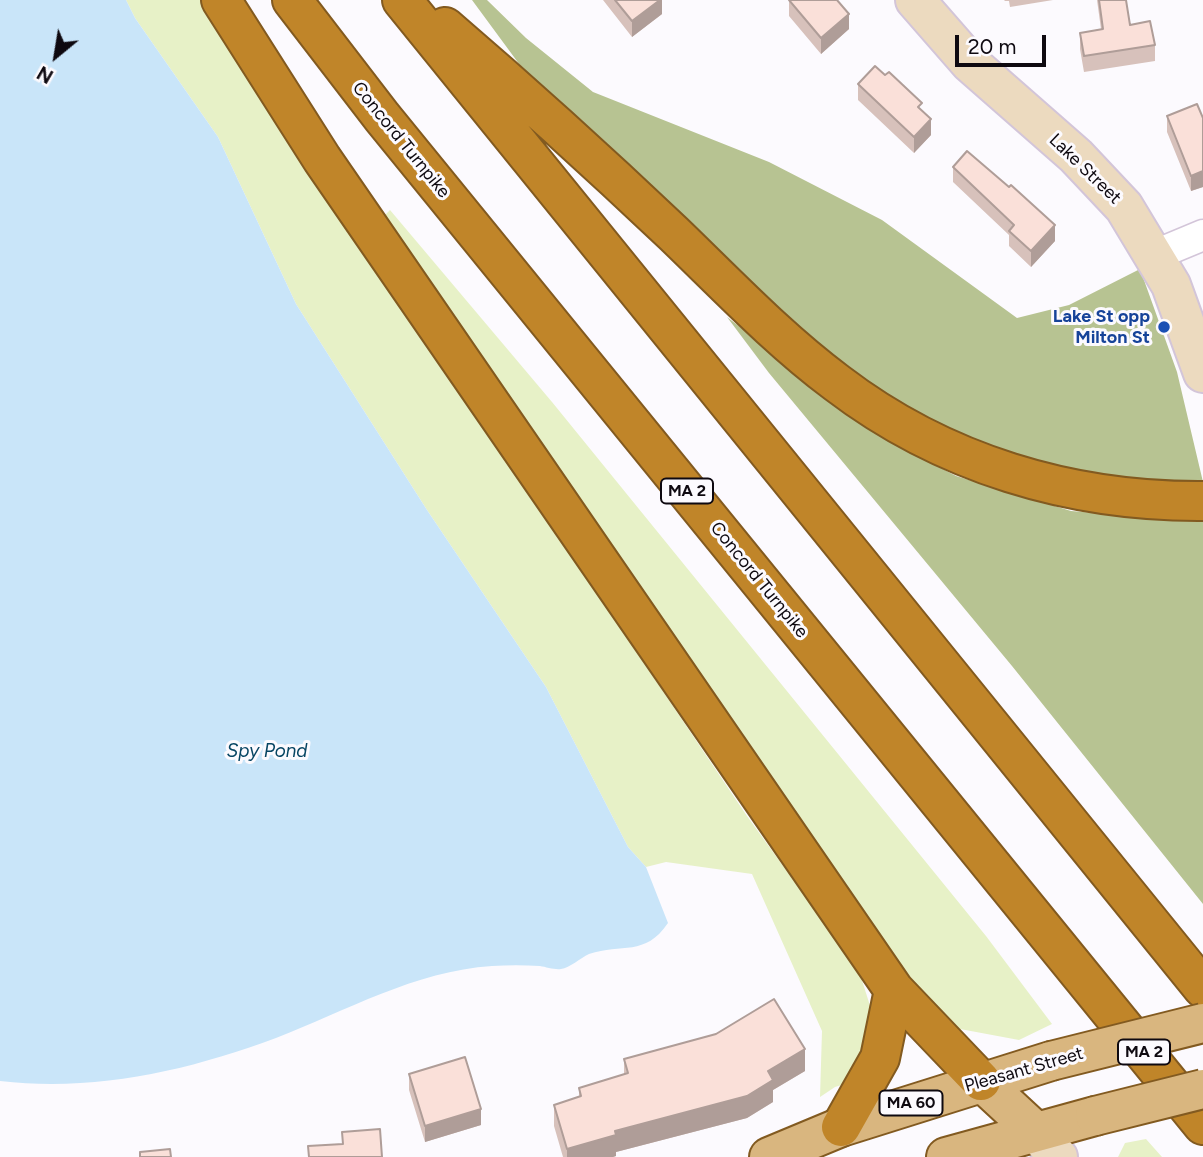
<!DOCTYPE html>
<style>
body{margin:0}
#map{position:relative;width:1203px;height:1157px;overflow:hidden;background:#fcfafe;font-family:Figtree,sans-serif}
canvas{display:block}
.north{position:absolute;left:21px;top:21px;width:70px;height:70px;-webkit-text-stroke:5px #fcfafe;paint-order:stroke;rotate:210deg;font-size:19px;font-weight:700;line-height:28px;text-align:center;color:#0e0910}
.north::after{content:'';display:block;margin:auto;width:24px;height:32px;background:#0e0910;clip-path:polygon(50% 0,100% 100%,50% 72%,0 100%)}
.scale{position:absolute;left:955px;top:35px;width:91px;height:32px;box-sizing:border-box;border:4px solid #0e0910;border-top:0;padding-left:9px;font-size:21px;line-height:24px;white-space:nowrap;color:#0e0910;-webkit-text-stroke:5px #fcfafe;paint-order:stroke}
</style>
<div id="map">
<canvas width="1203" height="1157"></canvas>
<div class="north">N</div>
<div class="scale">20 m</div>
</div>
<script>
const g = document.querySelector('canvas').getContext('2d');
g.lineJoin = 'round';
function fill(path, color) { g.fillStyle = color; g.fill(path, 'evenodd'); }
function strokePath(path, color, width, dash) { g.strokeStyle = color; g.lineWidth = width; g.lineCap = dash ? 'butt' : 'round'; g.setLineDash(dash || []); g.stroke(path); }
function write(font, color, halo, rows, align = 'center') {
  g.font = font + ' Figtree,sans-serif'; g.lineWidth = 6; g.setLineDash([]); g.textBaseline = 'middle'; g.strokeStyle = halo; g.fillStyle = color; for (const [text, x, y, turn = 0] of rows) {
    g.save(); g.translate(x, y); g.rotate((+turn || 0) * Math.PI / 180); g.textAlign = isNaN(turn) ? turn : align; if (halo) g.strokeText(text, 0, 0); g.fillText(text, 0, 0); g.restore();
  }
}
const green = new Path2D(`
 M 126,0 L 202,0 L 344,227 L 460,390 L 747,816 L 859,971 L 873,1015 L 855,1081 L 835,1087 L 820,1097 L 822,1031 L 752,874 L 666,862 L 646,867 L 628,847 L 546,687 L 427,510 L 296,304 L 218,137 L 135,18 Z
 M 390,210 L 552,402 L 986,936 L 1052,1024 L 1019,1040 L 944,1026 L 852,906 L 384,216 Z
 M 1146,1139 L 1162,1157 L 1118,1157 L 1125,1143 Z`);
const forest = new Path2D(`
 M 472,0 L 487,0 L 526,38 L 593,92 L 769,162 L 882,220 L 1017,318 L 1069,305 L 1140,269 L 1177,372 L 1203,482 L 1100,483 L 948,435 L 844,371 L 525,72 Z
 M 727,317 L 882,437 L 956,476 L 1071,511 L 1203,522 L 1203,904 L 1012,666 L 769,373 Z`);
const water = new Path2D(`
 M 0,0 L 126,0 L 135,18 L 218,137 L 296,304 L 427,510 L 546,687 L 628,847 L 646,867 L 668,923 C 645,957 622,943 589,954 C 580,958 570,968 561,969 C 555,970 546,967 540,966 C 524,965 508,965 492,966 C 415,971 346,1011 276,1038 C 187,1071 95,1092 0,1081 Z`);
const street = new Path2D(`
 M 1155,255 L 1203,235`);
const secondary = new Path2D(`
 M 915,0 L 970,63 L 1076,156 L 1124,207 L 1171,285 L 1203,373
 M 1036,1132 L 1058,1157`);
const primary = new Path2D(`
 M 981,1081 L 1036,1132
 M 769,1157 L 841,1127 L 1051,1061
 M 946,1157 L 1095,1116`);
const highway = new Path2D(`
 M 221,0 L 322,159 L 894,990 L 981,1081
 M 292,0 L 382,117 L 1203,1125
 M 402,0 L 1203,988
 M 445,27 C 523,94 598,162 673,233 C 726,284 778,339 837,383 C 943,464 1071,502 1203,501
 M 841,1127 L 880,1058 L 894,990`);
const primaryBridge = new Path2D(`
 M 1051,1061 L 1203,1023
 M 1095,1116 L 1203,1089`);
const wall = new Path2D(`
 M 603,0 L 662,0 L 662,14 L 632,37 Z
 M 789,0 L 849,29 L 821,54 L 789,16 Z
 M 1004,0 L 1053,0 L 1010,7 L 1009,1 L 1005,1 Z
 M 1097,0 L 1126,0 L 1130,25 L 1155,45 L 1155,61 L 1084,72 L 1080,49 L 1080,33 L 1101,29 Z
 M 858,84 L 922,111 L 931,135 L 914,153 L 858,100 Z
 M 1167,116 L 1203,118 L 1203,187 L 1191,191 L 1167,132 Z
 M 953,167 L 1055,241 L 1031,267 L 1009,246 L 1009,235 L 953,182 Z
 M 624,1059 L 805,1071 L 773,1090 L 773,1102 L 747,1118 L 616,1152 L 616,1156 L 613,1157 L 563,1157 L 554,1126 L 554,1105 L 579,1097 L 579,1088 L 624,1074 Z
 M 409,1074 L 481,1125 L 425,1142 L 409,1090 Z`);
const shadedWall = new Path2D(`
 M 660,0 L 662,0 L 662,14 L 632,37 L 632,21 Z
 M 849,14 L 849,29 L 821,54 L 821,38 Z
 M 931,119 L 931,135 L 914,153 L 914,137 Z
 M 1203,171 L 1203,187 L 1191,191 L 1191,176 Z
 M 1055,225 L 1055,241 L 1031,267 L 1031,251 Z
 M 805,1049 L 805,1071 L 773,1090 L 773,1102 L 747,1118 L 616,1152 L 616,1156 L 613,1157 L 567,1157 L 567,1149 L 768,1071 Z
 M 481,1109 L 481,1125 L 425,1142 L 425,1126 Z`);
const building = new Path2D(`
 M 615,0 L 660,0 L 632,21 Z
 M 789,0 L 837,0 L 849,14 L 821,38 Z
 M 1099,0 L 1126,0 L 1130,25 L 1150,21 L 1155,45 L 1084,56 L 1080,33 L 1103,29 Z
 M 875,66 L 885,75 L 889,72 L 922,103 L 918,107 L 931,119 L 914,137 L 858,84 Z
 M 1197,104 L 1203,118 L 1203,171 L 1191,176 L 1167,116 Z
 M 967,151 L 1009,187 L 1011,185 L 1055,225 L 1031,251 L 1009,231 L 1014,225 L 953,167 Z
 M 774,999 L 805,1049 L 768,1071 L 773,1080 L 747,1096 L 615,1131 L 616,1135 L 567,1149 L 554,1105 L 581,1096 L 579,1088 L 628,1073 L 624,1059 L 716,1034 Z
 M 465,1057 L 481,1109 L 425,1126 L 409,1074 Z
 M 380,1129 L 382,1157 L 309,1157 L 308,1146 L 343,1144 L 342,1132 Z
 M 170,1149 L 171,1157 L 140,1157 L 140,1152 Z`);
const markers = [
 [1164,327,7,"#1a4fb4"]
];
const shields = [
 [687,491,52],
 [1144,1052,52],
 [911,1103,63]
];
const shieldNames = [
 ["MA 2",687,491],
 ["MA 2",1144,1052],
 ["MA 60",911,1103]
];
const streetNames = [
 ["Concord Turnpike",401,140,51],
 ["Lake Street",1085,169,44],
 ["Concord Turnpike",759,580,51],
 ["Pleasant Street",1024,1070,-16]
];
const transitNames = [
 ["Lake St opp",1150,317],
 ["Milton St",1150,338]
];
const waterNames = [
 ["Spy Pond",267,751]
];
fill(green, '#e7f1c7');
fill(forest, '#b7c392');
fill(water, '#c9e5f9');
strokePath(street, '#d3c5d9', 33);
strokePath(secondary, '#d3c5d9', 42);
strokePath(primary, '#825a20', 42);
strokePath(highway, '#825a20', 42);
strokePath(street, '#fff', 30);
strokePath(secondary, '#ecdabf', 38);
strokePath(primary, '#d9b67f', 38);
strokePath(highway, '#c08529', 38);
strokePath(primaryBridge, '#825a20', 42, []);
strokePath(primaryBridge, '#d9b67f', 38);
fill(wall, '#d7c1bb');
fill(shadedWall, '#af9d98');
fill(building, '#fae0d9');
strokePath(building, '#af9d98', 2);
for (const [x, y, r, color] of markers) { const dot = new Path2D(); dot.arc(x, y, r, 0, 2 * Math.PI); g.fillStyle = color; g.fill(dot); strokePath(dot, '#fcfafe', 2.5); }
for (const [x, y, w] of shields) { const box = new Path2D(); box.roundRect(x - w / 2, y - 12.5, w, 25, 5); g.fillStyle = '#fcfafe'; g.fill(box); strokePath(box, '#0e0910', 2); }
write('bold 16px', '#0e0910', null, shieldNames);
write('18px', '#0e0910', '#fcfafe', streetNames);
write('bold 18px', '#164399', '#fcfafe', transitNames, 'right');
write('italic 19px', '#074563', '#fcfafe', waterNames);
</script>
